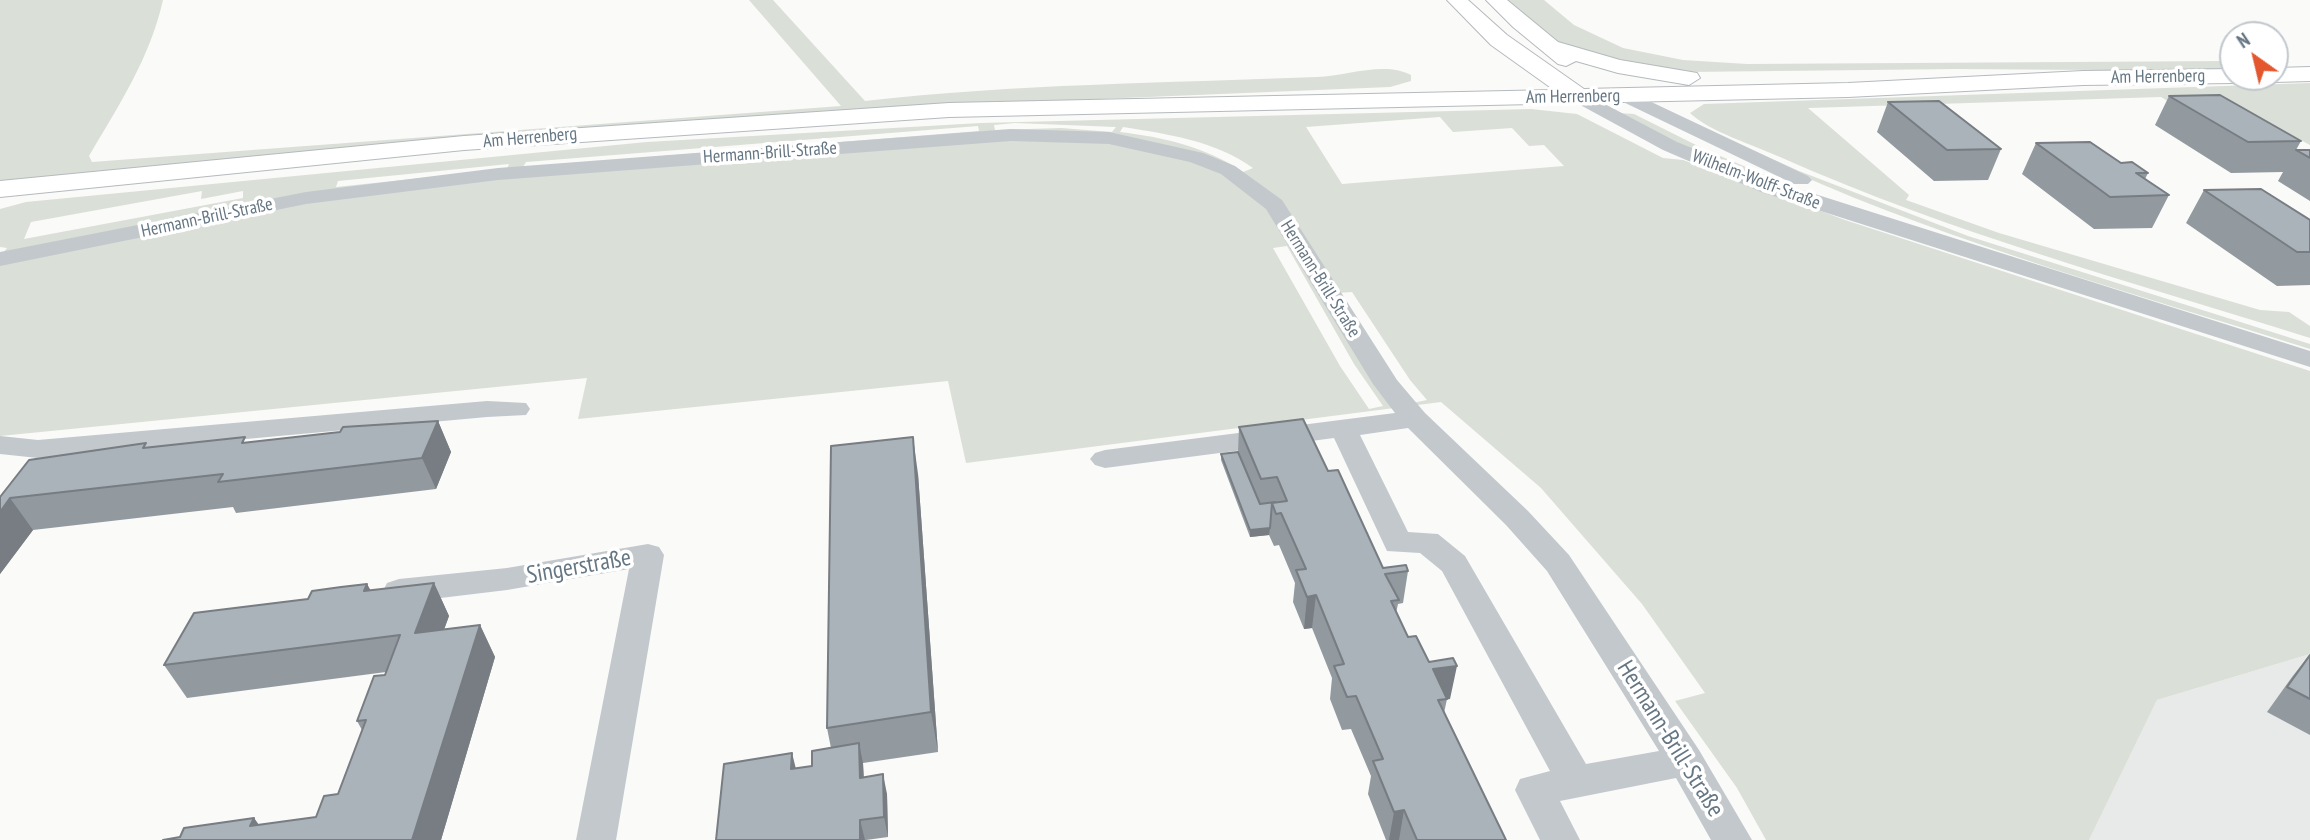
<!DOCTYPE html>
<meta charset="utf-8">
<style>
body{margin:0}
#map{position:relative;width:2310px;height:840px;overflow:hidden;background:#fafaf8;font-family:"PT Sans Narrow",sans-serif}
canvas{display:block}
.north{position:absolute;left:2219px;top:21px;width:70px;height:70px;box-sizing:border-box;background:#fff;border:2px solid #c1c8cd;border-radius:50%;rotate:326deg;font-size:19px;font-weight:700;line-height:28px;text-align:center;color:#657683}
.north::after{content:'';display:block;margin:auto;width:24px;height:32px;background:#e4572e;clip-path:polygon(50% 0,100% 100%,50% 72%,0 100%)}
</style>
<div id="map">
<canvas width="2310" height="840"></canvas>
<div class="north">N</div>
</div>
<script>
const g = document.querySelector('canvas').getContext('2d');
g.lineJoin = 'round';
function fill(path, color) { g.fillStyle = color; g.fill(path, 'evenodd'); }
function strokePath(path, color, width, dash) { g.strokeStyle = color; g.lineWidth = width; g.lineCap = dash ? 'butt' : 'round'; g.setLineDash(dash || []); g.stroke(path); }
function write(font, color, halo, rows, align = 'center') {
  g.font = font + ' "PT Sans Narrow",sans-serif'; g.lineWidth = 7; g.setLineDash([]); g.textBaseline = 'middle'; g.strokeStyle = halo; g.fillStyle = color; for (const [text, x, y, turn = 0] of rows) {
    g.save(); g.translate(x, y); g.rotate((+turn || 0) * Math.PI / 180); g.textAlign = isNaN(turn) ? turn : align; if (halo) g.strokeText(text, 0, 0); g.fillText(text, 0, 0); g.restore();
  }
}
const built = new Path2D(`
 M 2310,654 L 2310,840 L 2089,840 L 2157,700 Z`);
const green = new Path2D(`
 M 0,0 L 163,0 C 150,58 119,105 89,156 L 92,162 L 841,106 L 749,0 L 773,0 L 865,101 C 1015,84 1166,83 1317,77 C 1347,76 1384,61 1411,75 L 1411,81 L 1390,87 L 978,104 L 633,124 L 0,183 Z
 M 1506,0 L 1544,0 L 1574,25 L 1623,48 L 1683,60 L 1747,64 L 2233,61 L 2233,71 L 1955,69 L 1686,72 L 1625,63 L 1567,46 L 1553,40 Z
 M 2310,83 L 2310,145 L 2295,137 L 2191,115 L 2161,97 L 1808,108 L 1909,195 L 1906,200 L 1999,233 L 2260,310 L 2289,312 L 2310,326 L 2310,338 C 2132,282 1951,233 1780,157 C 1756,146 1708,131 1690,113 L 1704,104 Z
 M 1531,109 L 1577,114 L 1663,158 L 1683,160 L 1845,220 L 2310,371 L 2310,654 L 2157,700 L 2089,840 L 1766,840 L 1737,788 L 1675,701 L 1705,693 L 1642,604 L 1541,488 L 1441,402 L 966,463 L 948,381 L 578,419 L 587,378 L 0,436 L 0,257 L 7,248 L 0,247 L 0,209 L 26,202 L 647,142 L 981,123 ZM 1440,117 L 1453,132 L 1512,128 L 1529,146 L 1544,145 L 1564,166 L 1342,184 L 1306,127 ZM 1015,123 L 1116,127 L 1112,132 L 1061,128 L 995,130 L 994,125 ZM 978,126 L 979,131 L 523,167 L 526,162 ZM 1123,127 C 1167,134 1216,141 1253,168 L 1243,172 C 1207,147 1162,137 1120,132 ZM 509,164 L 507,169 L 336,187 L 338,181 ZM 202,191 L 201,199 L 243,191 L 243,198 L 24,239 L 31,222 ZM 1287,246 L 1354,364 L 1383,406 L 1369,409 L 1340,366 L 1273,248 ZM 1352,292 L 1410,380 L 1427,400 L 1408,404 L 1337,293 Z
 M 1619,113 L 1634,114 L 1704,149 L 1825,201 L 1683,146 Z
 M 1671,113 L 1799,171 L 1968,236 L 2310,344 L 2310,349 C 2136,294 1958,245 1791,171 C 1751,153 1711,132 1671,113 Z`);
const minor = new Path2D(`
 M 1626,90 L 1808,176 L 1812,180 L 1808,184 L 1794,184 L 1619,100 L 1617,96 Z
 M 1580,91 L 1677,142 L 1777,182 L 2310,351 L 2310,367 L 1761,192 L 1663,150 L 1573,101 L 1571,97 Z
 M 1011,129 L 1109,132 L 1203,153 L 1235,166 L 1282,200 L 1397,380 L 1425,413 L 1528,511 L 1569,555 L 1699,750 L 1752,840 L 1711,840 L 1676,778 L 1560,801 L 1580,840 L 1540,840 L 1515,790 L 1520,779 L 1550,771 L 1442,571 L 1420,553 L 1387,551 L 1334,438 L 1105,468 L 1095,465 L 1090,459 L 1095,453 L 1105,450 L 1395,413 L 1373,384 L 1266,209 L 1221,174 L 1190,162 L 1109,144 L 1011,141 L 498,180 L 306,204 L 0,266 L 0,252 L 306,192 L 498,168 ZM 1408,428 L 1506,525 L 1547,571 L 1659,751 L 1586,764 L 1465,556 L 1438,534 L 1408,532 L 1360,435 Z
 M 487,401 L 526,403 L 530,409 L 526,415 L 487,417 L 38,458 L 0,454 L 0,436 L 38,440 Z
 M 648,544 L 659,547 L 664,555 L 616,840 L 576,840 L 629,569 L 507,590 L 399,603 L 387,599 L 383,591 L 387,583 L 399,579 L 507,568 Z`);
const major = new Path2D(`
 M 1447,0 L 1468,0 L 1507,35 L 1584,89 L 1848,83 L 2083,71 L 2233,69 L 2233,77 L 2244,77 L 2233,83 L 2083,85 L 1848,97 L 949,117 L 464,150 L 0,197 L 0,181 L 464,136 L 949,103 L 1554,90 L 1491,45 Z
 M 1486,0 L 1507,0 L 1558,42 L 1620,60 L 1697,73 L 1700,78 L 1689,85 L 1618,73 L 1576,61 L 1566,66 L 1558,64 L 1513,27 Z
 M 2310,67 L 2310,81 L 2275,82 L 2265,77 L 2275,77 L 2275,68 Z`);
const wall = new Path2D(`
 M 2169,96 L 2301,141 L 2296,150 L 2310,150 L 2310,201 L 2278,181 L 2283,172 L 2231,173 L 2155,125 Z
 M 1888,102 L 2001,149 L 1988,180 L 1934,181 L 1877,132 Z
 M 2036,143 L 2148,173 L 2145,179 L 2169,195 L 2152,228 L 2094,229 L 2022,174 Z
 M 2204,190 L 2310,220 L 2310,285 L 2277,286 L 2186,223 Z
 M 438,421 L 451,452 L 436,489 L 236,513 L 233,507 L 33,530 L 0,574 L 0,497 L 149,447 L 248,442 Z
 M 1239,427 L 1328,471 L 1383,568 L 1408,571 L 1403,603 L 1398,604 L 1396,613 L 1408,637 L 1429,662 L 1450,699 L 1447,699 L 1444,713 L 1506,840 L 1386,840 L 1368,794 L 1371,776 L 1351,729 L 1342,730 L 1330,699 L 1332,678 L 1312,628 L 1304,629 L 1293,602 L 1295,583 L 1279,545 L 1274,546 L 1269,535 L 1250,537 L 1221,460 L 1221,454 L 1238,452 Z
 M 918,474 L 938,752 L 863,763 L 864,777 L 887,794 L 888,837 L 866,840 L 716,840 L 796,768 L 812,766 L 831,748 L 827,728 Z
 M 434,583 L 449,616 L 444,629 L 480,625 L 495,657 L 441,840 L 180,837 L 254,818 L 259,825 L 316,817 L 338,794 L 362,730 L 357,721 L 386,672 L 187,698 L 164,665 L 308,599 L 367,584 L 371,591 Z
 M 2310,654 L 2310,735 L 2267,712 L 2292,677 Z`);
const shadedWall = new Path2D(`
 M 438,421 L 451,452 L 436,489 L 422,458 Z
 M 913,437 L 918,474 L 938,752 L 931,712 Z
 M 10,498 L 33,530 L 0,574 L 0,512 Z
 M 1270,528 L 1269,535 L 1250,537 L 1250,530 Z
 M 434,583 L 449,616 L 431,666 L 415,633 Z
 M 367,584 L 384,617 L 364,591 Z
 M 1316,595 L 1312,628 L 1304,629 L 1307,597 Z
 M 480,625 L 495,657 L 441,840 L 412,840 Z
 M 1457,666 L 1450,699 L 1427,703 L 1433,669 Z
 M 859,743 L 863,763 L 864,798 L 860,778 Z
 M 792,753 L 797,773 L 791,769 Z
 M 883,774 L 887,794 L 888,837 L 884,817 Z
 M 1404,810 L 1399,840 L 1389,840 L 1394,812 Z
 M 254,818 L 269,840 L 250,826 Z
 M 860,820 L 865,840 L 860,840 Z`);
const building = new Path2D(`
 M 2220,95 L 2301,141 L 2248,142 L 2169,96 Z
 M 1939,101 L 2001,149 L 1947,150 L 1888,102 Z
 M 2090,142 L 2121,163 L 2132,162 L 2148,173 L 2136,173 L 2169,195 L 2110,197 L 2036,143 Z
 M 2296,150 L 2310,150 L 2310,158 Z
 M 2261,189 L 2310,220 L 2310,252 L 2297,252 L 2204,190 Z
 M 1303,419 L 1328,471 L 1338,470 L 1383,568 L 1406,565 L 1408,571 L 1385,574 L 1399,600 L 1391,601 L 1408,637 L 1416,636 L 1429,662 L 1453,658 L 1457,666 L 1433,669 L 1447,699 L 1438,700 L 1506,840 L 1417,840 L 1404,810 L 1394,812 L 1373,761 L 1383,759 L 1356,696 L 1347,697 L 1334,666 L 1344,664 L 1316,595 L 1307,597 L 1296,570 L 1306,569 L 1281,513 L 1276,514 L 1272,503 L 1287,501 L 1277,477 L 1261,479 L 1239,427 Z
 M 438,421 L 422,458 L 218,482 L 223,474 L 10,498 L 0,512 L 0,497 L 29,460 L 146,443 L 143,448 L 245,437 L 242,443 L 340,432 L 343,427 Z
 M 913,437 L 931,712 L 827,728 L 831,446 Z
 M 1238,452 L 1260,504 L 1275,502 L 1272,503 L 1270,528 L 1250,530 L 1221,454 Z
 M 434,583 L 415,633 L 480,625 L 412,840 L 163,840 L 180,837 L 184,828 L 254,818 L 250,826 L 316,817 L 324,796 L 338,794 L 366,720 L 357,721 L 374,676 L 385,675 L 400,635 L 164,665 L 194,613 L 308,599 L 312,591 L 341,587 L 367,584 L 364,591 Z
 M 2310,655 L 2310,699 L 2287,687 Z
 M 859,743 L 860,778 L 883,774 L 884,817 L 860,820 L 860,840 L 716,840 L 724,764 L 792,753 L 791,769 L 812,766 L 812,751 Z`);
const farStreetnames = [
 ["Am Herrenberg",2158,77,-1],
 ["Am Herrenberg",1573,97,-1],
 ["Am Herrenberg",530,138,-5],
 ["Hermann-Brill-Straße",770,153,-4],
 ["Wilhelm-Wolff-Straße",1756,180,21],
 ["Hermann-Brill-Straße",207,218,-12],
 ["Hermann-Brill-Straße",1320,279,58]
];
const nearStreetnames = [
 ["Singerstraße",579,567,-10],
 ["Hermann-Brill-Straße",1670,739,58]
];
fill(built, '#e8e9e9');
fill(green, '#dadfd7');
strokePath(major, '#b5babe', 2);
fill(minor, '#c3c8cc');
fill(major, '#fff');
fill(wall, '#929a9f');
fill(shadedWall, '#777d82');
fill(building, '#aab3b9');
strokePath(building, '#777d82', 2);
write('18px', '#657683', '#fff', farStreetnames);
write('24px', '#657683', '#fff', nearStreetnames);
</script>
